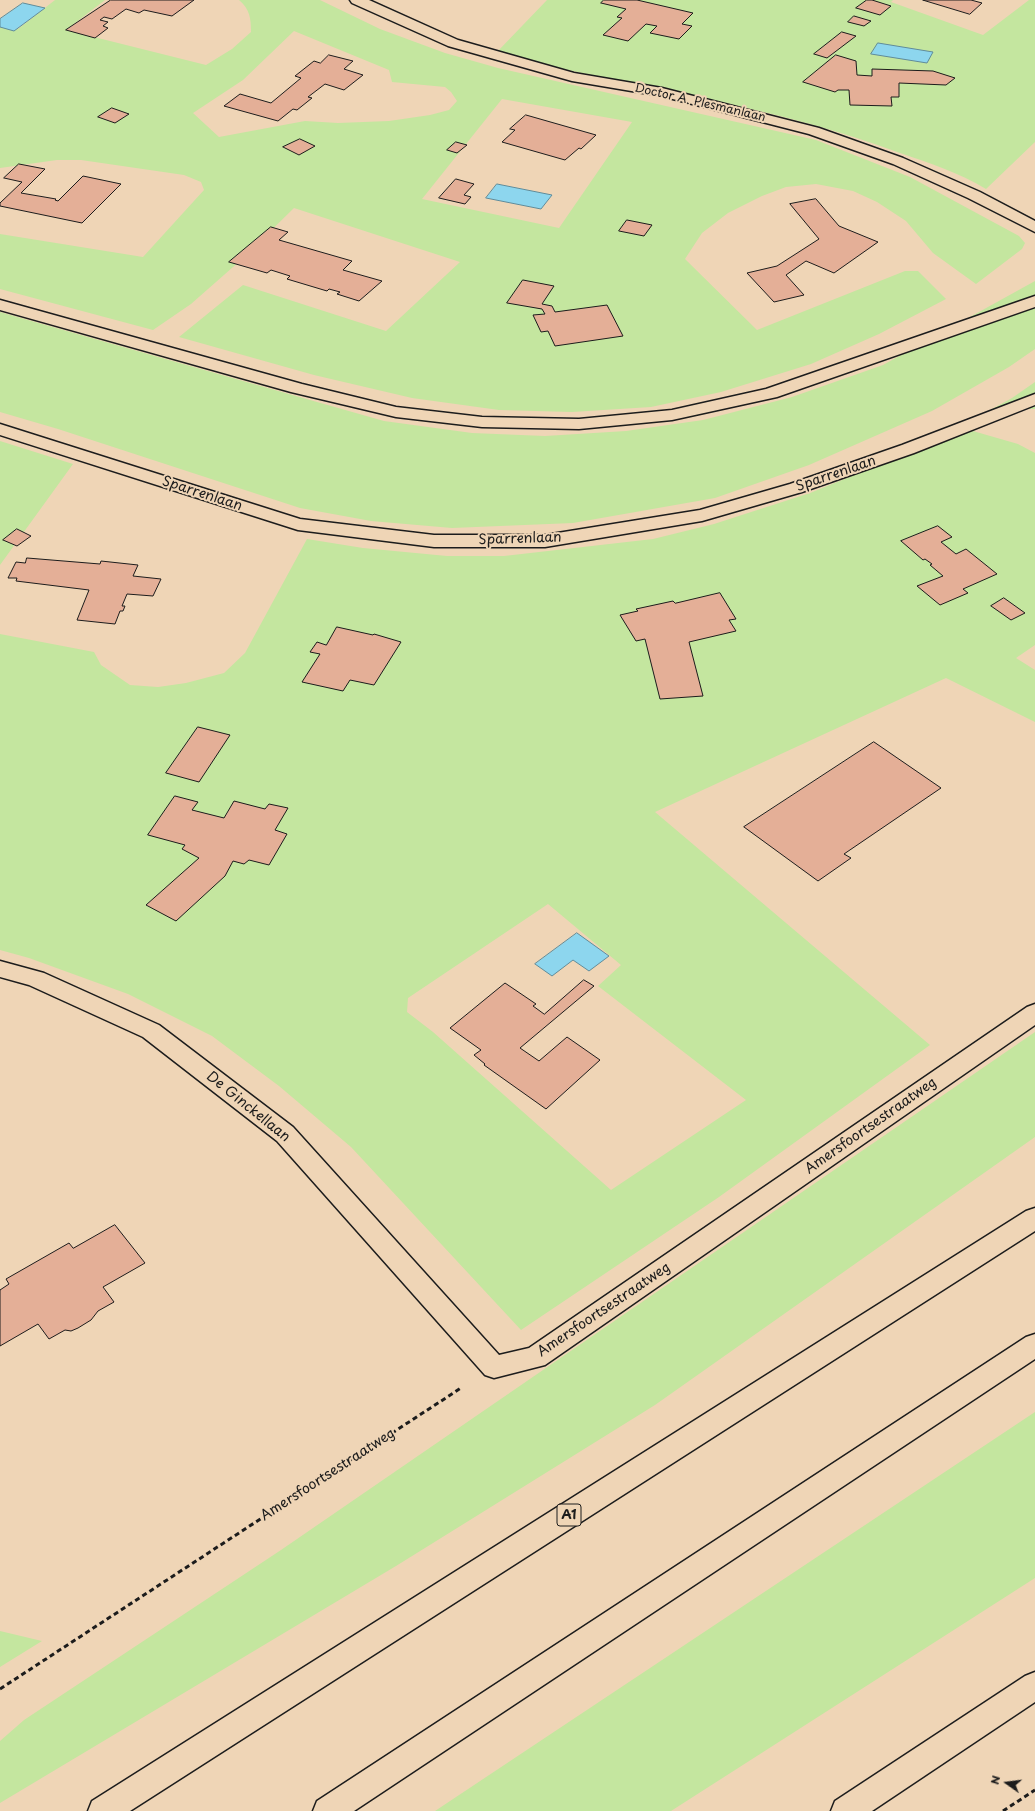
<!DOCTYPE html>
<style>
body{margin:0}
#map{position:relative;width:1035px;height:1811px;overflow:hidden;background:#efd5b6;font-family:"Playpen Sans",sans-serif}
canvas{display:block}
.north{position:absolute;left:987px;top:1763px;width:40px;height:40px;-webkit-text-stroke:3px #efd5b6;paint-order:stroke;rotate:284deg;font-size:11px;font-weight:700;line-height:16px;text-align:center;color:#1c1c1c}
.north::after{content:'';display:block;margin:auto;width:14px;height:18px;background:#1c1c1c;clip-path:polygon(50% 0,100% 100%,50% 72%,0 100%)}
</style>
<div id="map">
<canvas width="1035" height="1811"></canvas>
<div class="north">N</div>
</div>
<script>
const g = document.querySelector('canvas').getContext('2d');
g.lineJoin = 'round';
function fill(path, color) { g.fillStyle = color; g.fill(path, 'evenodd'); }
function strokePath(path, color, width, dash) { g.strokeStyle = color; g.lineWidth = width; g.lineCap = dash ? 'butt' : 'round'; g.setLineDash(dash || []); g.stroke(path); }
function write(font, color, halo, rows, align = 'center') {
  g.font = font + ' "Playpen Sans",sans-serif'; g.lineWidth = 4; g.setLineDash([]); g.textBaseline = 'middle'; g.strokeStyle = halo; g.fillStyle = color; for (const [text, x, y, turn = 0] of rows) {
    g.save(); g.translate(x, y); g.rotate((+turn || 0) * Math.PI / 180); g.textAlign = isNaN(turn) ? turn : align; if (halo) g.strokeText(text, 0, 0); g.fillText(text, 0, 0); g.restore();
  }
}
const green = new Path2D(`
 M 55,0 L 105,0 L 66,30 L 206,65 L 232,49 L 251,32 C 251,19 250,9 239,0 L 320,0 L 380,29 L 445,53 L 498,68 L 816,140 L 910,177 L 1019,236 L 1025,243 L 1022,249 L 976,284 L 933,253 L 906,221 L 877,202 L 853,191 L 816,184 L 786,187 L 762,196 L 728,213 L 702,233 L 685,259 L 757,330 L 905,271 L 918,271 L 946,299 L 879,334 L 811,364 L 721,392 L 651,407 L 572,412 L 499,410 L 412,398 L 314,375 L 179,337 L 243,285 L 386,331 L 460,262 L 294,208 L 241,260 L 191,304 L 153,330 L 0,289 L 0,234 L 143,257 L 204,190 L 201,182 L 184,175 L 81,160 L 57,160 L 0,168 L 0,25 L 18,29 ZM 294,31 L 389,70 L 392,82 L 445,87 L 451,92 L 457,101 L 449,110 L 430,115 L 389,121 L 338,123 L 305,121 L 219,137 L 193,113 L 243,80 ZM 502,99 L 632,122 L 559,228 L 422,199 Z
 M 547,0 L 893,0 L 891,2 L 983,35 L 1029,0 L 1035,0 L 1035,142 L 986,189 C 960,173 929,163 900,153 C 782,109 653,89 530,62 L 497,52 Z
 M 1035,281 L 1035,349 L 1009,367 L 932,411 L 809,465 L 715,498 L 573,523 L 452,528 L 371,521 L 300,508 L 58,429 L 0,412 L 0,312 L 384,421 L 472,433 L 545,436 L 626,431 L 703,420 L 792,397 L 883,365 Z
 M 1035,382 L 1035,409 L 992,409 L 1012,398 Z
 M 959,427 L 1018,444 L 1035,453 L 1035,645 L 1016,658 L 1035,670 L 1035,722 L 946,678 L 655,812 L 930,1045 L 719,1197 L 521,1330 L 351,1147 L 279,1086 L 212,1036 L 128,994 L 29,958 L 0,950 L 0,634 L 94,652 L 101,665 L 130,685 L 158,687 L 186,683 L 224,673 L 245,653 L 307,539 L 363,548 L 447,556 L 504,556 L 653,539 L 714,524 L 810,493 L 913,451 ZM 548,904 L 621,965 L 598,986 L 746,1100 L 611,1190 L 433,1032 L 407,1012 L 408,998 Z
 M 0,441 L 73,464 L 0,565 Z
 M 1035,1032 L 1035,1137 L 655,1405 L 396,1566 L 0,1803 L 0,1741 L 24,1720 L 281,1550 Z
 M 1035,1412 L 1035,1578 L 671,1811 L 435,1811 Z
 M 0,1631 L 42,1641 L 0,1667 Z`);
const water = new Path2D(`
 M 23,3 L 45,8 L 14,31 L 0,27 L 0,19 Z
 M 878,43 L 933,52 L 927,63 L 871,54 Z
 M 497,184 L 552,195 L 541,209 L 486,198 Z
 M 577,933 L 609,956 L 589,971 L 573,960 L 552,976 L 535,964 Z`);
const building = new Path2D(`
 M 111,0 L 194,0 L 172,16 L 144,10 L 139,13 L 126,9 L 112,19 L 104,17 L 100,20 L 108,22 L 103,26 L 108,28 L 95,38 L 66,30 Z
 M 604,0 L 637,0 L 693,13 L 682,24 L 692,26 L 679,39 L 650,33 L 657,26 L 646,24 L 628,41 L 603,35 L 622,18 L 617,17 L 626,9 L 601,3 Z
 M 867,0 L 872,0 L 891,6 L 880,15 L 856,8 Z
 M 923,0 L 971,0 L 982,3 L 970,14 Z
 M 854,16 L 871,21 L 864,26 L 848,22 Z
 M 842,32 L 856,36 L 827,58 L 814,54 Z
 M 329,55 L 353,61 L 344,69 L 363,75 L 344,90 L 325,84 L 308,97 L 312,98 L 297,110 L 293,109 L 278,121 L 224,106 L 240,94 L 271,103 L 301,78 L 295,76 L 314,61 L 320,63 Z
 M 836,55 L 856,61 L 857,75 L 872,76 L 872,69 L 933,71 L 955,78 L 946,85 L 899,83 L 899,97 L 891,97 L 892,106 L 850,105 L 849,90 L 838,90 L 835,92 L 803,82 Z
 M 112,108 L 129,114 L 115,123 L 98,117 Z
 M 526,115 L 596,135 L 581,149 L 579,148 L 565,160 L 502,142 L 515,130 L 510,129 Z
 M 300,139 L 315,146 L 299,155 L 283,147 Z
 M 456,142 L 467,145 L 457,153 L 447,150 Z
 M 19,164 L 45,169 L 21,193 L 56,199 L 55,200 L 58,201 L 83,176 L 121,184 L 82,223 L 0,206 L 0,203 L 22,182 L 4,178 Z
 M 456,179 L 474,184 L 464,195 L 471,197 L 465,204 L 439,198 Z
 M 816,199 L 839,226 L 878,242 L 834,273 L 806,261 L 786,275 L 804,295 L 774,302 L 747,273 L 777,266 L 819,239 L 790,204 Z
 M 627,220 L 652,225 L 644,236 L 619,231 Z
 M 271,227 L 288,232 L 279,240 L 352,261 L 343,270 L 382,281 L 359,301 L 337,294 L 340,292 L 329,289 L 327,291 L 287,279 L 290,276 L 271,270 L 267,273 L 229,262 Z
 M 523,280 L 554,286 L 542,304 L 552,306 L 555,312 L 607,305 L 623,336 L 555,346 L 548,331 L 541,332 L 533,315 L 545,314 L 542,309 L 507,303 Z
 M 938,526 L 952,537 L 941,542 L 956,554 L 966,549 L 997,574 L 963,589 L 968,593 L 940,605 L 917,586 L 943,576 L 930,565 L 932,564 L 925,559 L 923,560 L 901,541 Z
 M 17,529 L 31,536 L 17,546 L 3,540 Z
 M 27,558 L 100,564 L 101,561 L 138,565 L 133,576 L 161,579 L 153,596 L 127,594 L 122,606 L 125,606 L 123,611 L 120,611 L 115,624 L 77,620 L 89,590 L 16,581 L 17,578 L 8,578 L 16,562 L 25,563 Z
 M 720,593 L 736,619 L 729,620 L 736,631 L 689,642 L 703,696 L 660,699 L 645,639 L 636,641 L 620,615 L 638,611 L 636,609 L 673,601 L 675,603 Z
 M 1004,598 L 1025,613 L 1011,620 L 991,606 Z
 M 337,627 L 373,635 L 374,634 L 401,642 L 374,685 L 350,680 L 343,691 L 302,682 L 320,654 L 310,652 L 317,642 L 326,645 Z
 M 198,727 L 230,735 L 199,782 L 166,773 Z
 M 874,742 L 941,788 L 844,854 L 851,858 L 818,881 L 744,827 Z
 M 175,796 L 198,802 L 192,810 L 224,818 L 234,801 L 265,809 L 269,804 L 288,808 L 275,830 L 287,834 L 269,865 L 249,860 L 244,864 L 233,861 L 225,876 L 176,921 L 146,905 L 199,858 L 182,849 L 185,845 L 148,835 Z
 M 584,980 L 594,986 L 520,1048 L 539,1061 L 567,1037 L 600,1060 L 546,1109 L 484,1065 L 485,1064 L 474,1055 L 481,1050 L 450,1028 L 505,983 L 536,1004 L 533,1006 L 544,1014 Z
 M 115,1225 L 145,1263 L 103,1287 L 114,1302 L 98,1311 L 91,1320 L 78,1328 L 71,1331 L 65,1330 L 49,1339 L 38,1324 L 0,1346 L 0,1290 L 9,1284 L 6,1279 L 69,1243 L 73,1248 Z`);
const path = new Path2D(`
 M 0,1689 L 461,1388
 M 1003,1811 L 1035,1790`);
const minor = new Path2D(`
 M 350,0 L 369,0 L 458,40 L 574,73 L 662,88 L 819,128 L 903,158 L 980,192 L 1035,221 L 1035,232 L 968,198 L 893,164 L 809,134 L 661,96 L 572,81 L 448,46 L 352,3 Z
 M 1035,296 L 1035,307 L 777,397 L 672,420 L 579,429 L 482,427 L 396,417 L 291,392 L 0,310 L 0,300 L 302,384 L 396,407 L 482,417 L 579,419 L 672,410 L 766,389 Z
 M 1035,394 L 1035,405 L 914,453 L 802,492 L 702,521 L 545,547 L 434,547 L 298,530 L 0,435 L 0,424 L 300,519 L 434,535 L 545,535 L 700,510 L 790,484 L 902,445 Z
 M 0,961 L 44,973 L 159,1025 L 293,1127 L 499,1355 L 529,1348 L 1027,1007 L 1035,1004 L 1035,1025 L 545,1365 L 494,1378 L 485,1375 L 277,1141 L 143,1037 L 29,985 L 0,977 Z`);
const major = new Path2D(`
 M 1035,1672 L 1035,1702 L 872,1811 L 831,1811 L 835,1801 L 1025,1676 Z`);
const highway = new Path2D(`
 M 1035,1208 L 1035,1231 L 130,1811 L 88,1811 L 92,1801 L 1026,1211 Z
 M 1035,1334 L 1035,1359 L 354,1811 L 313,1811 L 317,1801 L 1026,1337 Z`);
const farStreetnames = [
 ["Doctor A. Plesmanlaan",700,103,13]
];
const shields = [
 [569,1515,24]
];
const shieldNames = [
 ["A1",569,1515]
];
const streetNames = [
 ["Sparrenlaan",836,474,-19],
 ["Sparrenlaan",202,494,18],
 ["Sparrenlaan",520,539,-2],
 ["De Ginckellaan",248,1107,39],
 ["Amersfoortsestraatweg",871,1126,-35],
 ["Amersfoortsestraatweg",604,1310,-34],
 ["Amersfoortsestraatweg",328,1475,-33]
];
fill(green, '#c4e69f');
fill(water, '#8dd6ee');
strokePath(water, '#608c9a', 1);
fill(building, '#e4af97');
strokePath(building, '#1c1c1c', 1);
strokePath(minor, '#1c1c1c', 3);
strokePath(major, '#1c1c1c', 3);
strokePath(highway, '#1c1c1c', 3);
strokePath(path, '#1c1c1c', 3, [5, 3.5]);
fill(minor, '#efd5b6');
fill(major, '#efd5b6');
fill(highway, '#efd5b6');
write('12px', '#1c1c1c', '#efd5b6', farStreetnames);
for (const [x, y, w] of shields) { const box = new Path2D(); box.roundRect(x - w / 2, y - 11, w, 22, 3); g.fillStyle = '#efd5b6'; g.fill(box); strokePath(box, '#1c1c1c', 1); }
write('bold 13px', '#1c1c1c', null, shieldNames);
write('14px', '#1c1c1c', '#efd5b6', streetNames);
</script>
